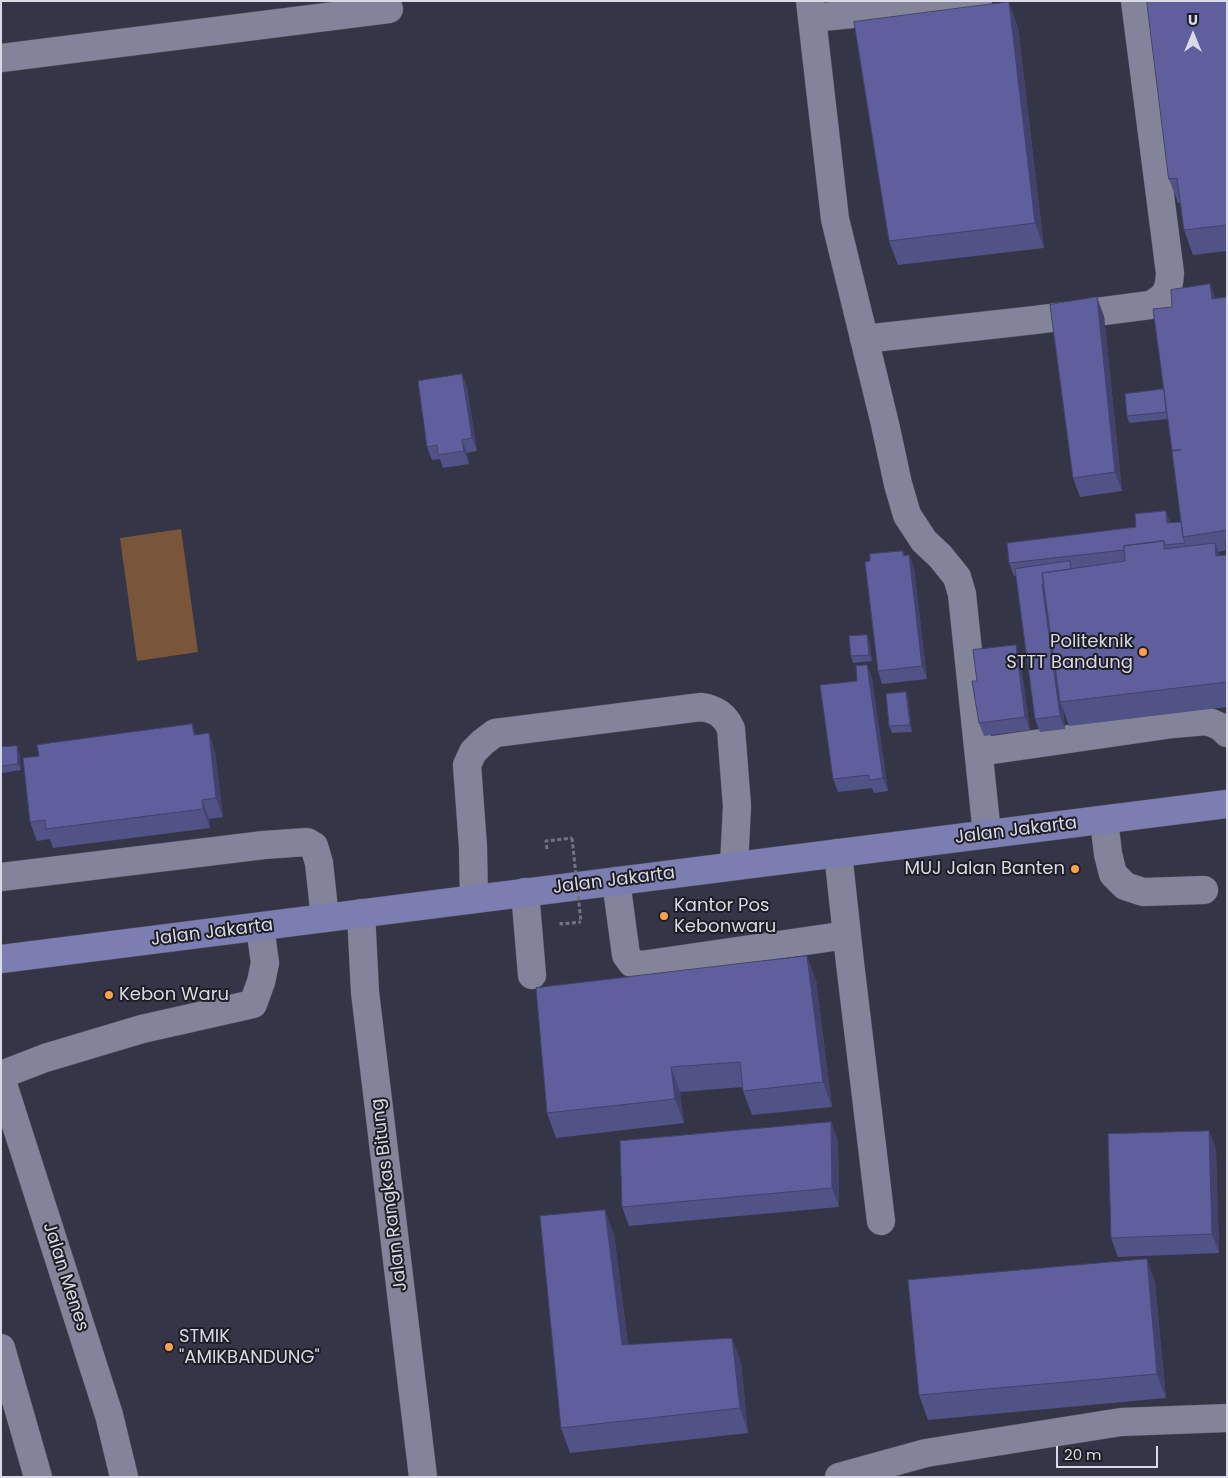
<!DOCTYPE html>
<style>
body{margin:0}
#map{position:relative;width:1228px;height:1478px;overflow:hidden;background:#343547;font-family:Poppins,sans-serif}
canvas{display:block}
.frame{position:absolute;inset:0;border:2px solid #d9dae5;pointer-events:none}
.north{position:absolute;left:1168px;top:10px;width:50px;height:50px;-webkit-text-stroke:4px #1d1e26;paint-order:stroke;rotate:0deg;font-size:14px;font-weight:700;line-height:20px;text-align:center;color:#d9dae5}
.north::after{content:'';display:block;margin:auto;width:18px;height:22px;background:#d9dae5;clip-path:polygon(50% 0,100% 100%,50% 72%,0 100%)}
.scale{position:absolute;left:1056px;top:1446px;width:102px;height:22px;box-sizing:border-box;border:2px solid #d9dae5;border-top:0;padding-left:6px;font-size:15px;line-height:18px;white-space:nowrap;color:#d9dae5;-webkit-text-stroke:4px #1d1e26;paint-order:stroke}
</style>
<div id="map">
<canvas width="1228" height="1478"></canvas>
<div class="frame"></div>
<div class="north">U</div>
<div class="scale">20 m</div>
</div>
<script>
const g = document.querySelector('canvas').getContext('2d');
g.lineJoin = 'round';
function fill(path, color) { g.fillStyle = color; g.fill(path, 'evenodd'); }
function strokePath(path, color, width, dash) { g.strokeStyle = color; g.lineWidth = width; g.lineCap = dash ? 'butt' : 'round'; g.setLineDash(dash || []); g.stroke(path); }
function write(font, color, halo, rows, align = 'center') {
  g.font = font + ' Poppins,sans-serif'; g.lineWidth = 4; g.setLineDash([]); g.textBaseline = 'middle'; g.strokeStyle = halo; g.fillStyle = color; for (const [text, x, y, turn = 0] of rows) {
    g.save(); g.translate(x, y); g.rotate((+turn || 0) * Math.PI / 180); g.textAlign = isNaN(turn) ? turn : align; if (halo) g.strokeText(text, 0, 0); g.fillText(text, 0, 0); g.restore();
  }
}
const green = new Path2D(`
 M 181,529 L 198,652 L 137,661 L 120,538 Z`);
const path = new Path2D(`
 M 547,849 L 546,841 L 572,838
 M 561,922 L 561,924 L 581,922`);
const minor = new Path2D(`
 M 810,1 L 835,219 L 885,424 L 898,484 L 907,515 L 924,541 L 940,556 L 957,577 L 962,594 L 987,834
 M 813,18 L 978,1
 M 1,58 L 389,9
 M 864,339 L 1035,320 L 1150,305 C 1166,297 1169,291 1170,273 L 1135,1
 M 979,752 L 1173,724 L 1207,721 L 1221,727 L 1227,733
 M 1104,820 L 1108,854 L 1113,874 L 1125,886 L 1143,892 L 1204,890
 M 838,853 L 850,963 L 881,1221
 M 1,877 L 264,845 L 307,842 L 314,846 L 319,863 L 325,918
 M 616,881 L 626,955 L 632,963 L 641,965 L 847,935
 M 525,892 L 532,975
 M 474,899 L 473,847 L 467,765 L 473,752 L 483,742 L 495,733 L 511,731 L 701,707 C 716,709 725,715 731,729 L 737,806 L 734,866
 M 361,913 L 365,992 L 423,1477
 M 1,1075 L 45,1058 L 142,1029 L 253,1004 L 261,982 L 265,963 L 260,927
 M 1,1078 L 109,1415 L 124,1477
 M 1,1348 L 38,1477
 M 839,1477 L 926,1453 L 1121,1422 L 1227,1418`);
const major = new Path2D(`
 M 1,959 L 1227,804`);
const pathBridge = new Path2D(`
 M 572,838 L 581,922`);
const wall = new Path2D(`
 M 1227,1 L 1227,251 L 1193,255 L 1184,230 L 1180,203 L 1178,203 L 1169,179 Z
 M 1018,27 L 1044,248 L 898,265 L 889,241 Z
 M 1210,284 L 1215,298 L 1227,297 L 1227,707 L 1069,726 L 1063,709 L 1065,729 L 1040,732 L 1035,719 L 1016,576 L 1014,576 L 1009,563 L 1136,527 L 1181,522 L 1173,451 L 1168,419 L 1129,423 L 1127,416 L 1164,390 L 1172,307 ZM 1226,550 L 1227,555 L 1219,556 L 1218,552 Z
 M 1104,316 L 1122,491 L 1080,497 L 1073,478 Z
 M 462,374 L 467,387 L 477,451 L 467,453 L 469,464 L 443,468 L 440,459 L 432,460 L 427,447 Z
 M 903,551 L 904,555 L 909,555 L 914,568 L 927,679 L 882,684 L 878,671 L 870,561 Z
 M 867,635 L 869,641 L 872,661 L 853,663 L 851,656 Z
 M 1020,658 L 1030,730 L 984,736 L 979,723 L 977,681 Z
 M 867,665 L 872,678 L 888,791 L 874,793 L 872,788 L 838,792 L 833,779 L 857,681 Z
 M 906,692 L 908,698 L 912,732 L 892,733 L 889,726 Z
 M 192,724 L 196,735 L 215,752 L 223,817 L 209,819 L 210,828 L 53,848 L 50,839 L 37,841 L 30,822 L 39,756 Z
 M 1,747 L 19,752 L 21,770 L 2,773 L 1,770 Z
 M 816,980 L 832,1107 L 752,1115 L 743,1091 L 743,1087 L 680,1092 L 684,1123 L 556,1138 L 547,1113 Z
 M 831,1122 L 838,1141 L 839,1207 L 629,1226 L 622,1207 Z
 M 1209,1131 L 1216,1150 L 1219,1253 L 1118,1257 L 1111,1238 Z
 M 614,1234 L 628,1345 L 741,1362 L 748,1433 L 570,1453 L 561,1428 Z
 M 1147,1259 L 1155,1283 L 1166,1398 L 928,1420 L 919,1395 Z`);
const shadedWall = new Path2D(`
 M 1009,2 L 1018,27 L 1044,248 L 1035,223 Z
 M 1210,284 L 1217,303 L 1212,299 Z
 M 1097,297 L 1104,316 L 1122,491 L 1115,472 Z
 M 462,374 L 467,387 L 477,451 L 472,438 Z
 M 462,440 L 467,453 L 469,464 L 464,451 Z
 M 1166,511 L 1171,524 L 1167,523 Z
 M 1215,543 L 1224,568 L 1216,556 Z
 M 909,555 L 914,568 L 927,679 L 922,666 Z
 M 1042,584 L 1047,597 L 1060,702 L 1063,709 L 1065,729 L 1060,716 Z
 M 867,635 L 869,641 L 872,661 L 869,655 Z
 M 1016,645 L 1020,658 L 1030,730 L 1025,717 Z
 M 867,665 L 872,678 L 888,791 L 883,778 Z
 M 906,692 L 908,698 L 912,732 L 910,725 Z
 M 192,724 L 199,742 L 194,735 Z
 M 209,733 L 215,752 L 223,817 L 216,798 Z
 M 17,746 L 19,752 L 21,770 L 18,764 Z
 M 202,800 L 209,819 L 210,828 L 203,809 Z
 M 807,956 L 816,980 L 832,1107 L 823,1082 Z
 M 671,1067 L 680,1092 L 684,1123 L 675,1099 Z
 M 831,1122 L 838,1141 L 839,1207 L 832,1188 Z
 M 1209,1131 L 1216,1150 L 1219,1253 L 1212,1234 Z
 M 605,1210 L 614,1234 L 631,1370 L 622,1345 Z
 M 1147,1259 L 1155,1283 L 1166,1398 L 1157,1374 Z
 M 732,1338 L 741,1362 L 748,1433 L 740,1408 Z`);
const building = new Path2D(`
 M 1147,1 L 1227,1 L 1227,225 L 1184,230 L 1177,178 L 1169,179 Z
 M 1009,2 L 1035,223 L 889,241 L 854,22 Z
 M 1210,284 L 1212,299 L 1227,297 L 1227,530 L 1183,537 L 1172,451 L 1181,450 L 1172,450 L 1153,309 L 1172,307 L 1171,290 Z
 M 1097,297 L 1115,472 L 1073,478 L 1050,305 Z
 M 462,374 L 472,438 L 462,440 L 464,451 L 438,455 L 437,445 L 427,447 L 418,381 Z
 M 1164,389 L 1166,412 L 1127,416 L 1125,394 Z
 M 1166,511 L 1167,523 L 1181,522 L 1183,537 L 1185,543 L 1165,545 L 1164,541 L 1124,546 L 1124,550 L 1009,563 L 1007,543 L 1136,527 L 1135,514 Z
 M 1164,541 L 1164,549 L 1215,543 L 1216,556 L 1227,555 L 1227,682 L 1060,702 L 1042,573 L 1125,561 L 1124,546 Z
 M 1225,541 L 1227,541 L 1227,555 Z
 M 903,551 L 903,556 L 909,555 L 922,666 L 878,671 L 865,562 L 870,561 L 870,554 Z
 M 1070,561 L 1071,569 L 1042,573 L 1044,584 L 1042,584 L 1060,716 L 1035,719 L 1015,569 Z
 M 867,635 L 869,655 L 851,656 L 849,636 Z
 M 1016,645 L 1025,717 L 979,723 L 972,681 L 977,681 L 973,650 Z
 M 867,665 L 883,778 L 869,780 L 869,775 L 833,779 L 820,685 L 857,681 L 856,666 Z
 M 906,692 L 910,725 L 889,726 L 886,694 Z
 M 192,724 L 194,735 L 209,733 L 216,798 L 202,800 L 203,809 L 46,829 L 45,820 L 30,822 L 23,758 L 39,756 L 37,745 Z
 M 17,746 L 18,764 L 1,766 L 1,747 Z
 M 807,956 L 823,1082 L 743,1091 L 740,1062 L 671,1067 L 675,1099 L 547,1113 L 536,988 Z
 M 831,1122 L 832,1188 L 622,1207 L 620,1141 Z
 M 1209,1131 L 1212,1234 L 1111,1238 L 1108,1134 Z
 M 605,1210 L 622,1345 L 732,1338 L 740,1408 L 561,1428 L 540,1216 Z
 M 1147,1259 L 1157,1374 L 919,1395 L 908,1280 Z`);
const markers = [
 [1143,652,5,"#f9a04c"],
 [1075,869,5,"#f9a04c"],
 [664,916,5,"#f9a04c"],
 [109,995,5,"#f9a04c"],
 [169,1347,5,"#f9a04c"]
];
const poiNames = [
 ["Politeknik",1133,642,"right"],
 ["STTT Bandung",1133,663,"right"],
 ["MUJ Jalan Banten",1065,869,"right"],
 ["Kantor Pos",674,906],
 ["Kebonwaru",674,927],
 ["Kebon Waru",119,995],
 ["STMIK",179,1337],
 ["\"AMIKBANDUNG\"",179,1358]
];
const streetNames = [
 ["Jalan Jakarta",1016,831,-7],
 ["Jalan Jakarta",614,881,-7],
 ["Jalan Jakarta",212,933,-7],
 ["Jalan Rangkas Bitung",390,1195,-97],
 ["Jalan Menes",65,1277,72]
];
fill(green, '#795639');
strokePath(minor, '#515261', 29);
strokePath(major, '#515261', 29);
strokePath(path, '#727382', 3, [4, 2.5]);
strokePath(minor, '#838499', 28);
strokePath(major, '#7c7db0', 28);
strokePath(pathBridge, '#727382', 3, [4, 2.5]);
fill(wall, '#515286');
fill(shadedWall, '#42426d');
fill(building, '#5e5f9c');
strokePath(building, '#42426d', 1);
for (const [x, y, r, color] of markers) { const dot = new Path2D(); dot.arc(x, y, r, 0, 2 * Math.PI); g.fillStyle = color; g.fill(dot); strokePath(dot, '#1d1e26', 2); }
write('18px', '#d9dae5', '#1d1e26', poiNames, 'left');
write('18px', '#d9dae5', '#1d1e26', streetNames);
</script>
